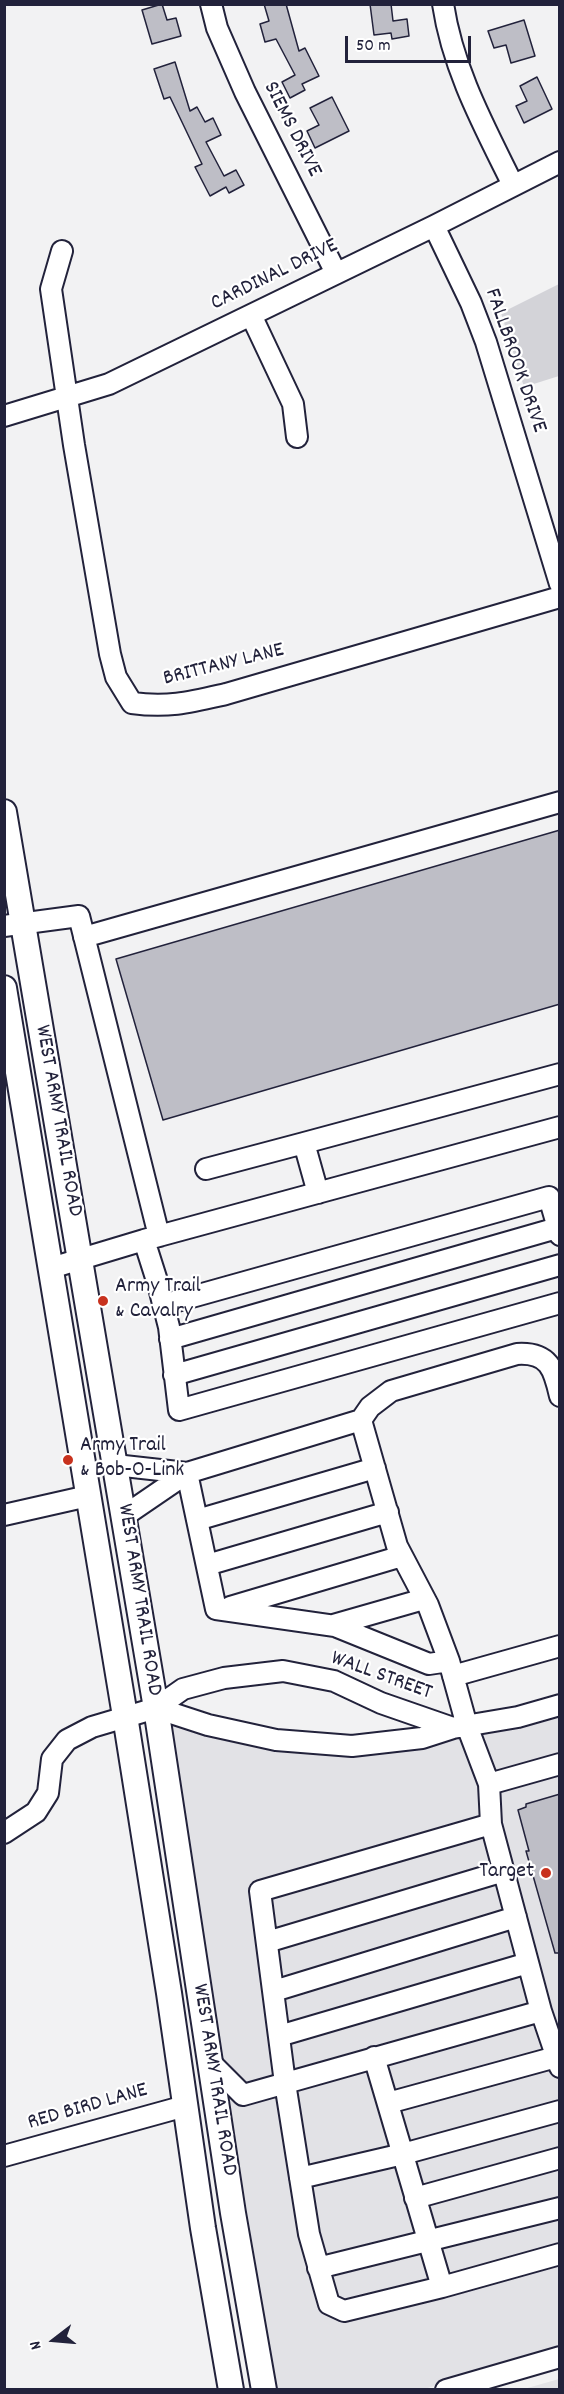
<!DOCTYPE html>
<style>
body{margin:0}
#map{position:relative;width:564px;height:2394px;overflow:hidden;background:#f2f2f3;font-family:Dekko,sans-serif}
canvas{display:block}
.frame{position:absolute;inset:0;border:6px solid #22223b;pointer-events:none}
.north{position:absolute;left:24px;top:2310px;width:60px;height:60px;-webkit-text-stroke:4px #fff;paint-order:stroke;rotate:254deg;font-size:16px;font-weight:700;line-height:24px;text-align:center;color:#22223b}
.north::after{content:'';display:block;margin:auto;width:21px;height:27px;background:#22223b;clip-path:polygon(50% 0,100% 100%,50% 72%,0 100%)}
.scale{position:absolute;left:345px;top:36px;width:126px;height:27px;box-sizing:border-box;border:3px solid #22223b;border-top:0;padding-left:8px;font-size:18px;line-height:21px;white-space:nowrap;color:#22223b;-webkit-text-stroke:4px #fff;paint-order:stroke}
</style>
<div id="map">
<canvas width="564" height="2394"></canvas>
<div class="frame"></div>
<div class="north">N</div>
<div class="scale">50 m</div>
</div>
<script>
const g = document.querySelector('canvas').getContext('2d');
g.lineJoin = 'round';
function fill(path, color) { g.fillStyle = color; g.fill(path, 'evenodd'); }
function strokePath(path, color, width, dash) { g.strokeStyle = color; g.lineWidth = width; g.lineCap = dash ? 'butt' : 'round'; g.setLineDash(dash || []); g.stroke(path); }
function write(font, color, halo, rows, align = 'center') {
  g.font = font + ' Dekko,sans-serif'; g.lineWidth = 4.5; g.setLineDash([]); g.textBaseline = 'middle'; g.strokeStyle = halo; g.fillStyle = color; for (const [text, x, y, turn = 0] of rows) {
    g.save(); g.translate(x, y); g.rotate((+turn || 0) * Math.PI / 180); g.textAlign = isNaN(turn) ? turn : align; if (halo) g.strokeText(text, 0, 0); g.fillText(text, 0, 0); g.restore();
  }
}
const built = new Path2D(`
 M 559,1714 L 559,2351 L 424,2389 L 276,2389 L 167,1721 L 233,1738 L 332,1756 L 444,1739 Z
 M 559,2379 L 559,2389 L 524,2389 Z`);
const green = new Path2D(`
 M 559,284 L 559,376 L 524,387 L 501,313 Z`);
const building = new Path2D(`
 M 162,4 L 167,20 L 176,18 L 181,36 L 152,44 L 142,10 Z
 M 264,4 L 286,4 L 299,51 L 305,48 L 319,76 L 302,84 L 305,90 L 290,98 L 282,82 L 295,75 L 276,39 L 265,42 L 260,24 L 269,21 Z
 M 370,4 L 391,4 L 393,21 L 407,19 L 409,36 L 392,39 L 391,33 L 374,35 Z
 M 524,20 L 535,56 L 511,63 L 506,45 L 494,48 L 488,31 Z
 M 175,62 L 190,111 L 197,107 L 205,122 L 213,118 L 221,135 L 206,142 L 224,176 L 236,170 L 244,185 L 229,193 L 226,187 L 210,196 L 195,167 L 202,164 L 170,97 L 164,99 L 154,69 Z
 M 537,77 L 552,109 L 524,123 L 516,106 L 527,101 L 520,86 Z
 M 332,97 L 349,131 L 315,148 L 307,131 L 319,125 L 310,108 Z
 M 560,830 L 560,1004 L 163,1120 L 116,959 Z
 M 560,1794 L 560,1953 L 555,1953 L 526,1851 L 529,1851 L 518,1810 L 526,1807 L 526,1804 Z`);
const minor = new Path2D(`
 M 211,4 L 217,28 L 245,92 L 336,273
 M 443,4 C 453,70 484,126 513,185
 M 434,226 L 471,303 L 486,342 L 560,584
 M 62,251 L 51,289 L 74,445 L 110,654 L 116,677 L 132,703 C 169,708 191,702 226,694 L 560,597
 M 251,315 L 293,404 L 297,437
 M 4,416 L 109,384 L 434,226 L 560,162
 M 4,926 L 79,916 L 159,1236
 M 84,937 L 560,802
 M 206,1169 L 304,1143
 M 318,1193 L 304,1143 L 560,1074
 M 144,1240 L 158,1284 L 169,1327 L 179,1410 L 560,1303
 M 51,1268 L 144,1240 L 560,1127
 M 163,1305 L 549,1197 L 560,1235
 M 170,1339 L 557,1228
 M 174,1375 L 560,1265
 M 361,1420 L 370,1407 L 391,1391 L 517,1354 C 549,1352 554,1369 560,1396
 M 115,1465 L 187,1473
 M 4,1515 L 88,1496
 M 124,1516 L 187,1473 L 361,1420 L 397,1546 L 428,1605 L 449,1661 L 429,1664 L 335,1626 L 216,1609 L 187,1473
 M 197,1520 L 375,1468
 M 207,1565 L 388,1512
 M 230,1607 L 402,1556
 M 333,1625 L 424,1599
 M 449,1661 L 467,1726 L 489,1784 L 560,1764
 M 453,1676 L 560,1646
 M 156,1708 L 208,1725 L 276,1740 L 352,1746 L 422,1738 L 453,1728 L 518,1717 L 560,1705
 M 489,1784 L 491,1824 L 260,1891 L 285,2083 L 309,2234 L 329,2304 L 344,2311 L 442,2287 L 560,2254
 M 491,1824 L 541,2011
 M 4,1833 L 36,1812 L 48,1793 L 52,1759 L 67,1740 L 92,1727 L 156,1708 L 183,1689 L 224,1678 L 283,1671 L 334,1681 L 381,1703 L 453,1728
 M 267,1942 L 504,1871
 M 274,1991 L 516,1917
 M 279,2036 L 528,1963
 M 374,2057 L 442,2287
 M 210,2062 L 243,2095 L 541,2011 L 560,2067
 M 388,2103 L 556,2057
 M 4,2156 L 185,2106
 M 300,2178 L 403,2154 L 560,2111
 M 415,2198 L 560,2158
 M 318,2268 L 560,2208
 M 446,2390 L 560,2357`);
const major = new Path2D(`
 M 4,812 L 156,1708 L 233,2213 L 264,2390
 M 4,988 L 125,1716 L 169,1993 L 203,2228 L 231,2390`);
const markers = [
 [103,1301,6,"#c8321e"],
 [68,1460,6,"#c8321e"],
 [546,1873,6,"#c8321e"]
];
const streetNames = [
 ["SIEMS DRIVE",291,130,63],
 ["CARDINAL DRIVE",275,276,-26],
 ["FALLBROOK DRIVE",514,361,71],
 ["BRITTANY LANE",224,666,-14],
 ["WEST ARMY TRAIL ROAD",57,1121,80],
 ["WEST ARMY TRAIL ROAD",138,1600,81],
 ["WALL STREET",381,1677,20],
 ["WEST ARMY TRAIL ROAD",213,2080,81],
 ["RED BIRD LANE",88,2108,-16]
];
const poiNames = [
 ["Army Trail",115,1288],
 ["& Cavalry",115,1313],
 ["Army Trail",80,1447],
 ["& Bob-O-Link",80,1472],
 ["Target",534,1873,"right"]
];
fill(built, '#e2e2e6');
fill(green, '#d3d3d8');
fill(building, '#bebec6');
strokePath(building, '#22223b', 1.5);
strokePath(minor, '#22223b', 24);
strokePath(major, '#22223b', 28);
strokePath(minor, '#fff', 20);
strokePath(major, '#fff', 24);
for (const [x, y, r, color] of markers) { const dot = new Path2D(); dot.arc(x, y, r, 0, 2 * Math.PI); g.fillStyle = color; g.fill(dot); strokePath(dot, '#fff', 2); }
write('22px', '#22223b', '#fff', streetNames);
write('22px', '#22223b', '#fff', poiNames, 'left');
</script>
